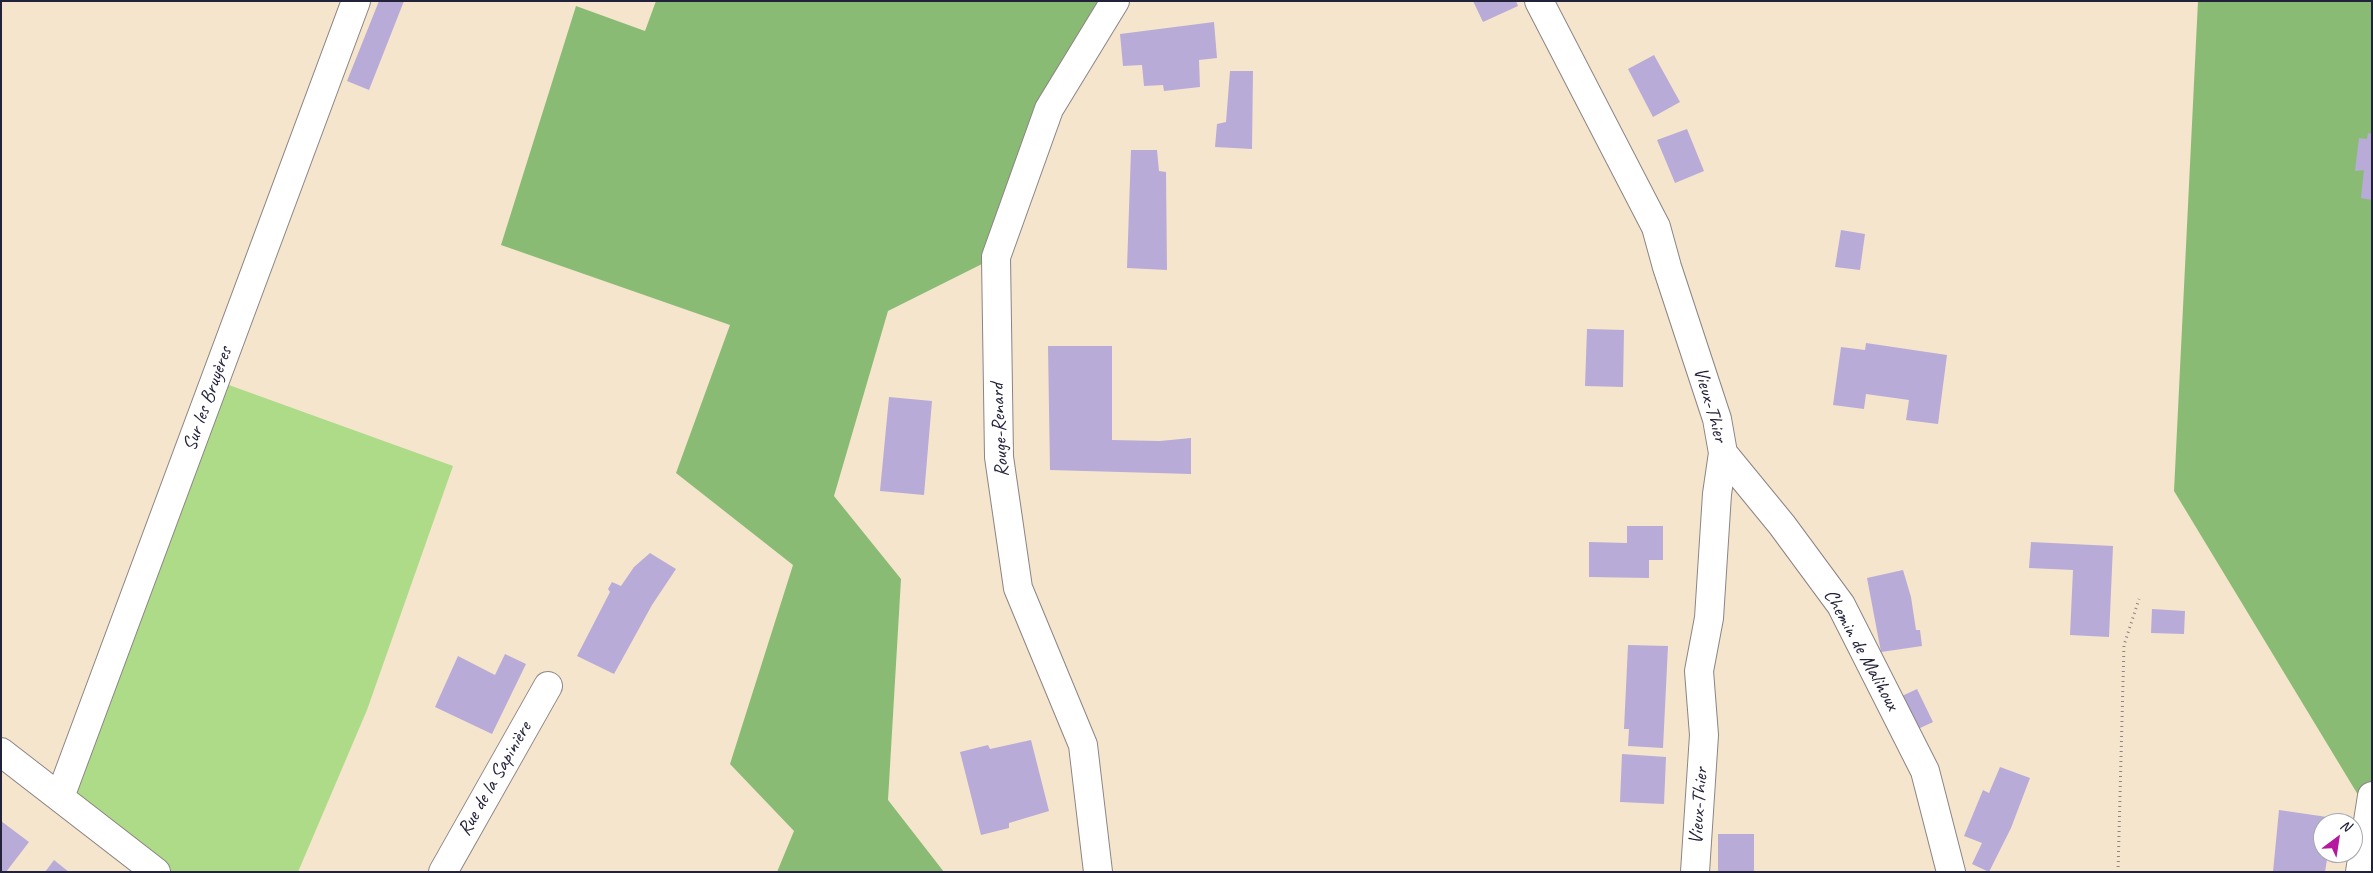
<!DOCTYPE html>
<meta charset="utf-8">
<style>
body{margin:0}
#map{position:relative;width:2373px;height:873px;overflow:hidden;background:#f5e5cd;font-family:Caveat,sans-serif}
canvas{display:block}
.frame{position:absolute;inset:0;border:2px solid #22223b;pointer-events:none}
.north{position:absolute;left:2313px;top:813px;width:50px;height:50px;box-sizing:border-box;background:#fff;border:1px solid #a7a7b1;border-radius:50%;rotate:31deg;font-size:14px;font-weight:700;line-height:20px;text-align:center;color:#22223b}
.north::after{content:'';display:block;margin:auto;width:18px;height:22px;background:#b5179e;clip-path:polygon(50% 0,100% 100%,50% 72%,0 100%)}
</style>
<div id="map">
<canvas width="2373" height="873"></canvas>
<div class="frame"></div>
<div class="north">N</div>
</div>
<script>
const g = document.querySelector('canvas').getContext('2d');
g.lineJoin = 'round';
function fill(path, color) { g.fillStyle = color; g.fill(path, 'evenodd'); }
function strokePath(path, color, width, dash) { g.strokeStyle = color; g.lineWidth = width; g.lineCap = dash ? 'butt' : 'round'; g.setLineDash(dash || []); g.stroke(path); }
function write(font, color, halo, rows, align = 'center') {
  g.font = font + ' Caveat,sans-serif'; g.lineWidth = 5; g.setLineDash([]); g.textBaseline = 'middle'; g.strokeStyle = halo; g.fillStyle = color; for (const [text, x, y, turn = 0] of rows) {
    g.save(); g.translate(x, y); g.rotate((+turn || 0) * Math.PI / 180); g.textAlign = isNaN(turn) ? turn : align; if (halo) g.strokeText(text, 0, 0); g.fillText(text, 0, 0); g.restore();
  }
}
const green = new Path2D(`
 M 215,380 L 453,466 L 367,710 L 298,872 L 156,872 L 60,797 Z`);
const forest = new Path2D(`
 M 656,1 L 1115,1 L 1049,109 L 996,257 L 888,311 L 834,496 L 901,579 L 888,800 L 944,872 L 777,872 L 794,831 L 730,764 L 793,565 L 676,473 L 730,325 L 501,245 L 576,6 L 645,31 Z
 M 2198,1 L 2372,1 L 2372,872 L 2369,813 L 2174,491 Z`);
const building = new Path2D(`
 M 379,1 L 404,1 L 369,90 L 347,81 Z
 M 1473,1 L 1516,1 L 1518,6 L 1483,22 Z
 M 1214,22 L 1217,58 L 1199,60 L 1200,87 L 1164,91 L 1163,85 L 1144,86 L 1142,65 L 1123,66 L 1120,34 Z
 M 1654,55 L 1680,102 L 1653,117 L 1628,69 Z
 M 1230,71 L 1253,71 L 1252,149 L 1215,147 L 1217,124 L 1226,122 Z
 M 1687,129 L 1704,171 L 1675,183 L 1657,140 Z
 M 2368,133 L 2372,134 L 2372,200 L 2361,198 L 2364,170 L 2355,171 L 2359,138 L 2367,139 Z
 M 1131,150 L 1157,150 L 1159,171 L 1166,172 L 1167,270 L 1127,268 Z
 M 1841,230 L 1865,234 L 1860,270 L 1835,267 Z
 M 1587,329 L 1624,330 L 1623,387 L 1585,386 Z
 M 1866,343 L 1947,355 L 1938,424 L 1906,420 L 1909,400 L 1866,394 L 1864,409 L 1833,405 L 1841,347 L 1865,350 Z
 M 1048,346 L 1112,346 L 1112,440 L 1160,441 L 1191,438 L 1191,474 L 1050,470 Z
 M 889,397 L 932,401 L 924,495 L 880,491 Z
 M 1627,526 L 1663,526 L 1663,560 L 1649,560 L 1649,578 L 1589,577 L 1589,542 L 1627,543 Z
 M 2031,542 L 2113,546 L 2109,637 L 2070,635 L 2073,570 L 2029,568 Z
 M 650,553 L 676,569 L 652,605 L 614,674 L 577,656 L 610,592 L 608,589 L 612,582 L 621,586 L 634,567 Z
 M 1903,570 L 1911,597 L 1916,630 L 1920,630 L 1922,646 L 1881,652 L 1867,578 Z
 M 2152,609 L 2185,611 L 2184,634 L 2151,633 Z
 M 1628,645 L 1668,646 L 1663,748 L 1628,746 L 1629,729 L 1624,729 Z
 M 505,654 L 526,664 L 492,734 L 435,707 L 458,656 L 495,675 Z
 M 1917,689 L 1933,722 L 1918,729 L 1902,696 Z
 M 1031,740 L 1049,811 L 1009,823 L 1009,828 L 981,835 L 960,752 L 988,745 L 990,749 Z
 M 1622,754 L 1666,757 L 1664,804 L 1620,802 Z
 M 2000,767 L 2030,778 L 2011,828 L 1989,872 L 1972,864 L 1982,843 L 1964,836 L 1983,790 L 1989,793 Z
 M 2279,810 L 2334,818 L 2334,823 L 2323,823 L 2323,853 L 2328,853 L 2325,872 L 2273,872 Z
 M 1,821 L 29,842 L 6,872 L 1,872 Z
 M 1718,834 L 1754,834 L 1754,872 L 1718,872 Z
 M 54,860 L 69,872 L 45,872 Z`);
const path = new Path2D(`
 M 2118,872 L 2124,645 L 2139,599`);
const minor = new Path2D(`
 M 1539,1 L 1656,227 L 1667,267 L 1717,419 L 1723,453 L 1717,494 L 1709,618 L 1699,671 L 1704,735 L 1695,872
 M 1723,453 L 1782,525 L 1841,605 L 1925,771 L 1951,872
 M 1,752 L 156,872
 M 60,797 L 356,1
 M 443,872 L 548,686
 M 1098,872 L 1083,745 L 1018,588 L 999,457 L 996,257 L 1049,109 L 1115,1
 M 2360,872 L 2372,796`);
const streetNames = [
 ["Sur les Bruyères",208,399,-70],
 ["Vieux-Thier",1710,405,74],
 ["Rouge-Renard",1000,430,-93],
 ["Chemin de Malihoux",1861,650,61],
 ["Rue de la Sapinière",495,779,-60],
 ["Vieux-Thier",1699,806,-86]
];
fill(green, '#aedb87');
fill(forest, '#8abb74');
fill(building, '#b9abd8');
strokePath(minor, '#8c8484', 30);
strokePath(path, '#8c8484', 3, [1, 4]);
strokePath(minor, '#fff', 28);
write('20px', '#22223b', '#fff', streetNames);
</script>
